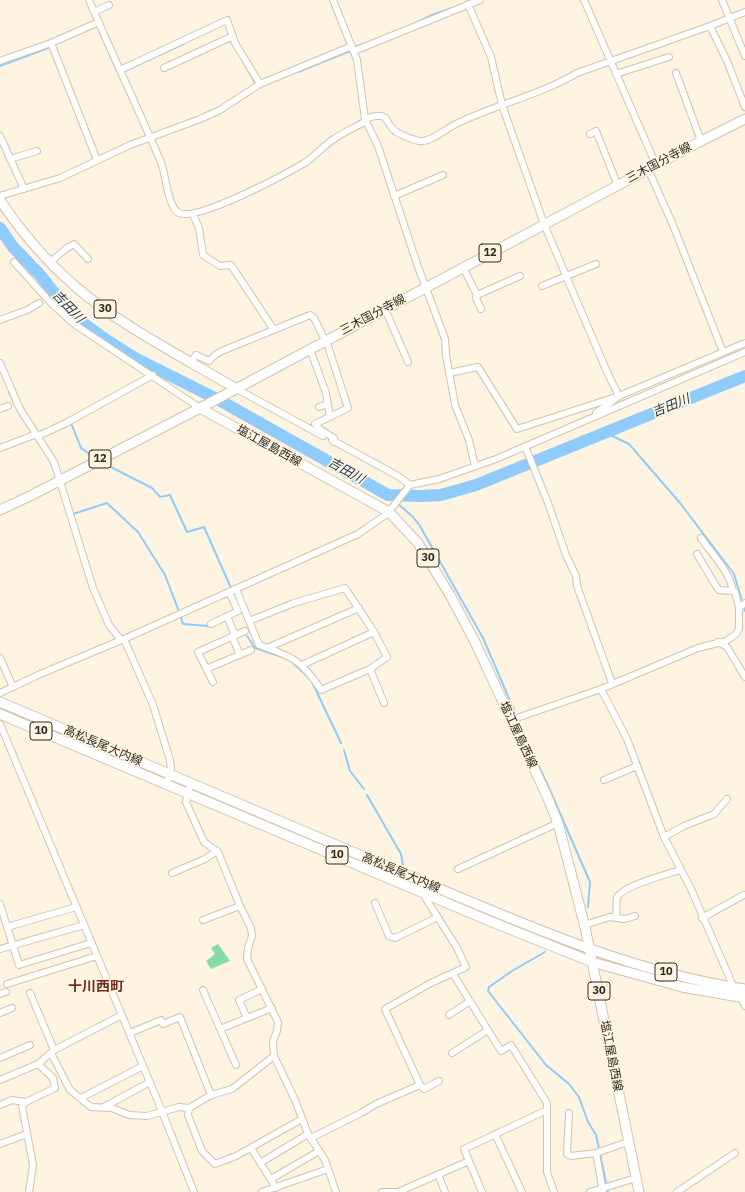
<!DOCTYPE html>
<meta charset="utf-8">
<style>
body{margin:0}
canvas{display:block;background:#fff4e2}
</style>
<canvas width="745" height="1192"></canvas>
<script>
const g = document.querySelector('canvas').getContext('2d');
g.lineJoin = 'round';
function fill(path, color) { g.fillStyle = color; g.fill(path, 'evenodd'); }
function strokePath(path, color, width, dash) { g.strokeStyle = color; g.lineWidth = width; g.lineCap = dash ? 'butt' : 'round'; g.setLineDash(dash || []); g.stroke(path); }
function write(font, color, halo, rows, align = 'center') {
  g.font = font + ' "IBM Plex Sans","Noto Sans JP",sans-serif'; g.lineWidth = 3.5; g.setLineDash([]); g.textBaseline = 'middle'; g.strokeStyle = halo; g.fillStyle = color; for (const [text, x, y, turn = 0] of rows) {
    g.save(); g.translate(x, y); g.rotate((+turn || 0) * Math.PI / 180); g.textAlign = isNaN(turn) ? turn : align; if (halo) g.strokeText(text, 0, 0); g.fillText(text, 0, 0); g.restore();
  }
}
const green = new Path2D(`
 M 218,944 L 230,961 L 211,969 L 206,961 L 215,954 L 211,948 Z`);
const stream = new Path2D(`
 M 420,21 L 432,15 L 461,5
 M 95,26 L 98,28 L 117,71
 M 357,46 L 366,43
 M 244,63 L 255,83
 M 0,66 L 48,48
 M 125,71 L 183,44
 M 298,72 L 350,51
 M 9,392 L 19,413
 M 71,423 L 81,448 L 95,458
 M 604,432 L 629,444 L 680,503 L 734,574 L 745,611
 M 103,463 L 152,488 L 160,497 L 170,495 L 187,532 L 204,527 L 231,588 L 233,587
 M 388,495 L 413,517 L 420,526 L 483,638 L 514,710
 M 73,514 L 107,503 L 138,532 L 165,575 L 178,609
 M 181,618 L 183,624 L 208,626
 M 247,636 L 255,648 L 282,657
 M 294,664 L 307,676
 M 312,682 L 341,743
 M 520,726 L 549,788 L 590,882 L 588,907
 M 344,750 L 350,771 L 364,789
 M 367,795 L 401,854 L 403,865
 M 545,952 L 512,971 L 489,987 L 488,991 L 546,1065 L 569,1084 L 579,1097 L 588,1122 L 596,1135 L 608,1192`);
const river = new Path2D(`
 M 0,228 L 13,247 L 41,276 L 59,299 L 84,324 L 105,339 L 135,358 L 219,400 L 388,495 L 422,496 L 441,495 L 476,485 L 745,376`);
const street = new Path2D(`
 M 89,0 C 112,54 137,106 160,160 C 166,172 167,207 179,213 C 197,222 288,173 306,162 C 316,155 324,145 334,139 C 344,132 356,127 366,121
 M 333,0 L 357,60 L 365,119 L 378,146 L 417,264 L 445,339 L 446,355 L 455,405 L 469,440 L 475,466
 M 584,0 L 656,165
 M 722,0 L 745,56
 M 468,4 L 491,57 L 502,105 L 544,224 L 607,372 L 619,396 L 596,413
 M 94,12 L 109,5
 M 710,26 L 727,61 L 745,107
 M 51,43 L 97,160
 M 354,51 L 480,0
 M 0,61 L 51,43 L 99,22
 M 164,68 L 233,36
 M 120,70 L 227,20 L 235,43 L 260,84
 M 676,73 L 701,141
 M 616,74 L 669,57
 M 365,119 C 369,118 376,115 380,116 C 387,116 388,124 392,128 C 397,134 413,140 420,141 C 430,143 448,127 458,123 C 497,104 540,95 577,73 L 710,26 L 745,12
 M 590,134 L 596,131 L 618,186
 M 0,136 L 24,189
 M 10,159 L 37,151
 M 648,169 L 673,225 L 723,352
 M 0,196 L 60,178 L 130,145 L 200,119 L 220,110 L 260,84 L 352,46
 M 394,196 L 443,175
 M 193,214 L 199,228 L 203,255 L 220,266 L 231,265 L 274,330
 M 14,262 L 51,303 L 74,324 L 200,408
 M 50,262 L 67,248 L 74,244 L 88,259
 M 463,267 L 477,295 L 476,298 L 481,309
 M 542,286 L 596,264
 M 477,295 L 520,276
 M 385,309 L 408,362
 M 0,320 L 27,310 L 39,303
 M 310,349 L 326,393 L 330,417
 M 191,362 L 196,355 L 209,361 L 215,355 L 222,351 L 310,315 L 314,318 L 328,346 L 348,408 L 315,424 L 321,430 L 334,438 L 334,442
 M 0,363 L 20,409 L 54,462 L 93,588 L 109,625 L 121,640
 M 449,373 L 478,367 L 517,429 L 619,396 L 745,343
 M 235,388 L 323,436
 M 319,407 L 328,404
 M 0,409 L 8,406
 M 332,440 L 398,476 L 410,485
 M 525,446 L 548,503 L 566,555 L 576,576 L 577,586 L 612,683
 M 0,448 L 34,435 L 38,436 L 66,423 L 153,375
 M 701,538 C 712,555 729,570 733,591
 M 697,554 L 716,586 L 719,590 L 733,591 L 735,592 L 739,608
 M 236,589 L 259,645 C 291,656 302,660 321,690 L 370,669 L 387,657 L 374,632 L 345,588 L 294,603 L 249,621
 M 227,616 L 235,635
 M 211,624 L 238,611 L 229,592
 M 232,636 L 240,655
 M 124,639 L 153,705 L 170,760 L 171,769 L 167,783
 M 718,642 L 727,647 L 745,677
 M 267,648 L 359,608
 M 0,658 L 13,687
 M 302,665 L 374,632
 M 206,669 L 251,650
 M 370,669 L 384,703
 M 213,682 L 198,652 L 245,631
 M 601,689 L 627,739 L 664,837 L 691,889 L 734,988
 M 0,693 L 38,675 L 124,639 L 358,534 L 387,514 L 410,485 L 439,479 L 496,459 L 745,352
 M 511,720 L 601,689 L 698,648 L 726,641 L 735,635 L 739,629 L 739,608 L 745,603
 M 0,724 L 159,1104 L 194,1192
 M 604,780 L 637,766
 M 190,784 L 186,802 L 204,842 L 218,852 L 240,906 L 251,928 L 252,936 L 248,948 L 247,959 L 278,1022 L 277,1031 L 273,1041 L 274,1056 L 295,1100 L 308,1134 L 325,1160 L 336,1192
 M 664,837 L 684,826 L 714,814 L 727,799
 M 458,869 L 558,823
 M 172,873 L 205,859 L 217,851
 M 429,894 L 426,899 L 456,946 L 466,967 L 431,983 L 385,1009 L 420,1085 L 424,1089 L 439,1081
 M 375,903 L 389,936 L 395,938 L 438,917
 M 0,904 L 19,965 L 91,943
 M 616,917 C 617,911 616,903 617,898 C 621,886 668,874 680,870
 M 702,918 L 744,895
 M 203,920 L 240,906
 M 584,925 L 610,917 L 625,919 L 635,916
 M 7,927 L 76,907
 M 0,949 L 84,925
 M 453,974 L 501,1051 L 511,1045 L 547,1103 L 547,1172 L 554,1192
 M 7,984 L 97,956
 M 203,990 L 236,1065
 M 30,993 L 54,1050
 M 0,994 L 6,992
 M 740,996 L 745,1006
 M 0,1013 L 12,1008
 M 449,1015 L 470,1001
 M 247,1018 L 239,1000 L 262,989
 M 220,1029 L 272,1008
 M 130,1033 L 161,1020 L 163,1024 L 180,1017 L 211,1095
 M 51,1053 L 70,1090 L 91,1107 L 112,1108 L 129,1115 L 147,1116 L 179,1107 L 189,1108 L 211,1095 L 232,1089 L 274,1056
 M 452,1053 L 488,1030
 M 0,1058 L 30,1045
 M 0,1080 L 38,1064 L 54,1050 L 122,1015
 M 81,1098 L 143,1066
 M 0,1105 L 12,1100 L 26,1102
 M 104,1107 L 150,1082
 M 189,1108 L 188,1115 L 202,1151 L 215,1164 L 236,1156 L 302,1119
 M 569,1113 L 567,1154 L 571,1156 L 596,1153 L 603,1192
 M 495,1134 L 522,1192
 M 311,1138 L 361,1113 L 376,1104 L 420,1085
 M 0,1144 L 27,1134
 M 251,1148 L 276,1188
 M 596,1153 L 628,1142
 M 260,1163 L 308,1134
 M 438,1174 L 445,1192
 M 271,1179 L 319,1151
 M 29,1192 L 33,1165 L 22,1106 L 26,1102 L 55,1088 L 53,1078 L 38,1064
 M 262,1192 L 328,1169
 M 382,1192 L 398,1192 L 469,1161
 M 482,1192 L 464,1149 L 547,1110
 M 590,1192 L 636,1178
 M 677,1192 L 735,1153`);
const primary = new Path2D(`
 M 0,200 C 21,232 46,261 76,287 C 121,326 183,357 235,388
 M 200,408 L 389,512 L 418,543 L 450,595 L 474,640 L 546,794 L 558,823 L 585,927 L 639,1192
 M 0,510 L 32,495 L 202,407 L 701,141 L 745,119
 M 0,702 C 138,760 276,820 414,878 C 521,923 630,972 745,989
 M 0,714 L 492,922 L 592,962 L 682,987 L 745,998`);
const shields = [
 [490,253,22],
 [105,309,22],
 [100,459,22],
 [428,558,22],
 [41,731,22],
 [337,855,22],
 [666,972,22],
 [599,991,22]
];
const shieldNames = [
 ["12",490,253],
 ["30",105,309],
 ["12",100,459],
 ["30",428,558],
 ["10",41,731],
 ["10",337,855],
 ["10",666,972],
 ["30",599,991]
];
const streetNames = [
 ["三木国分寺線",659,163,-28],
 ["三木国分寺線",373,315,-28],
 ["塩江屋島西線",269,446,29],
 ["塩江屋島西線",518,735,65],
 ["高松長尾大内線",103,746,23],
 ["高松長尾大内線",401,873,23],
 ["塩江屋島西線",611,1056,79]
];
const waterNames = [
 ["吉田川",68,307,46],
 ["吉田川",671,406,-22],
 ["吉田川",346,471,29]
];
const quarterNames = [
 ["十川西町",96,987]
];
fill(green, '#87dba7');
strokePath(stream, '#8fccfc', 2);
strokePath(river, '#8fccfc', 12);
strokePath(street, '#d1c3ae', 8);
strokePath(primary, '#d1c3ae', 11);
strokePath(street, '#fff', 6);
strokePath(primary, '#fff', 9);
for (const [x, y, w] of shields) { const box = new Path2D(); box.roundRect(x - w / 2, y - 9, w, 18, 3); g.fillStyle = '#fff4e2'; g.fill(box); strokePath(box, '#2f2a22', 1); }
write('bold 11px', '#2f2a22', null, shieldNames);
write('12px', '#2f2a22', '#fff4e2', streetNames);
write('italic 13px', '#16374f', '#fff4e2', waterNames);
write('bold 14px', '#702c1c', '#fff4e2', quarterNames);
</script>
